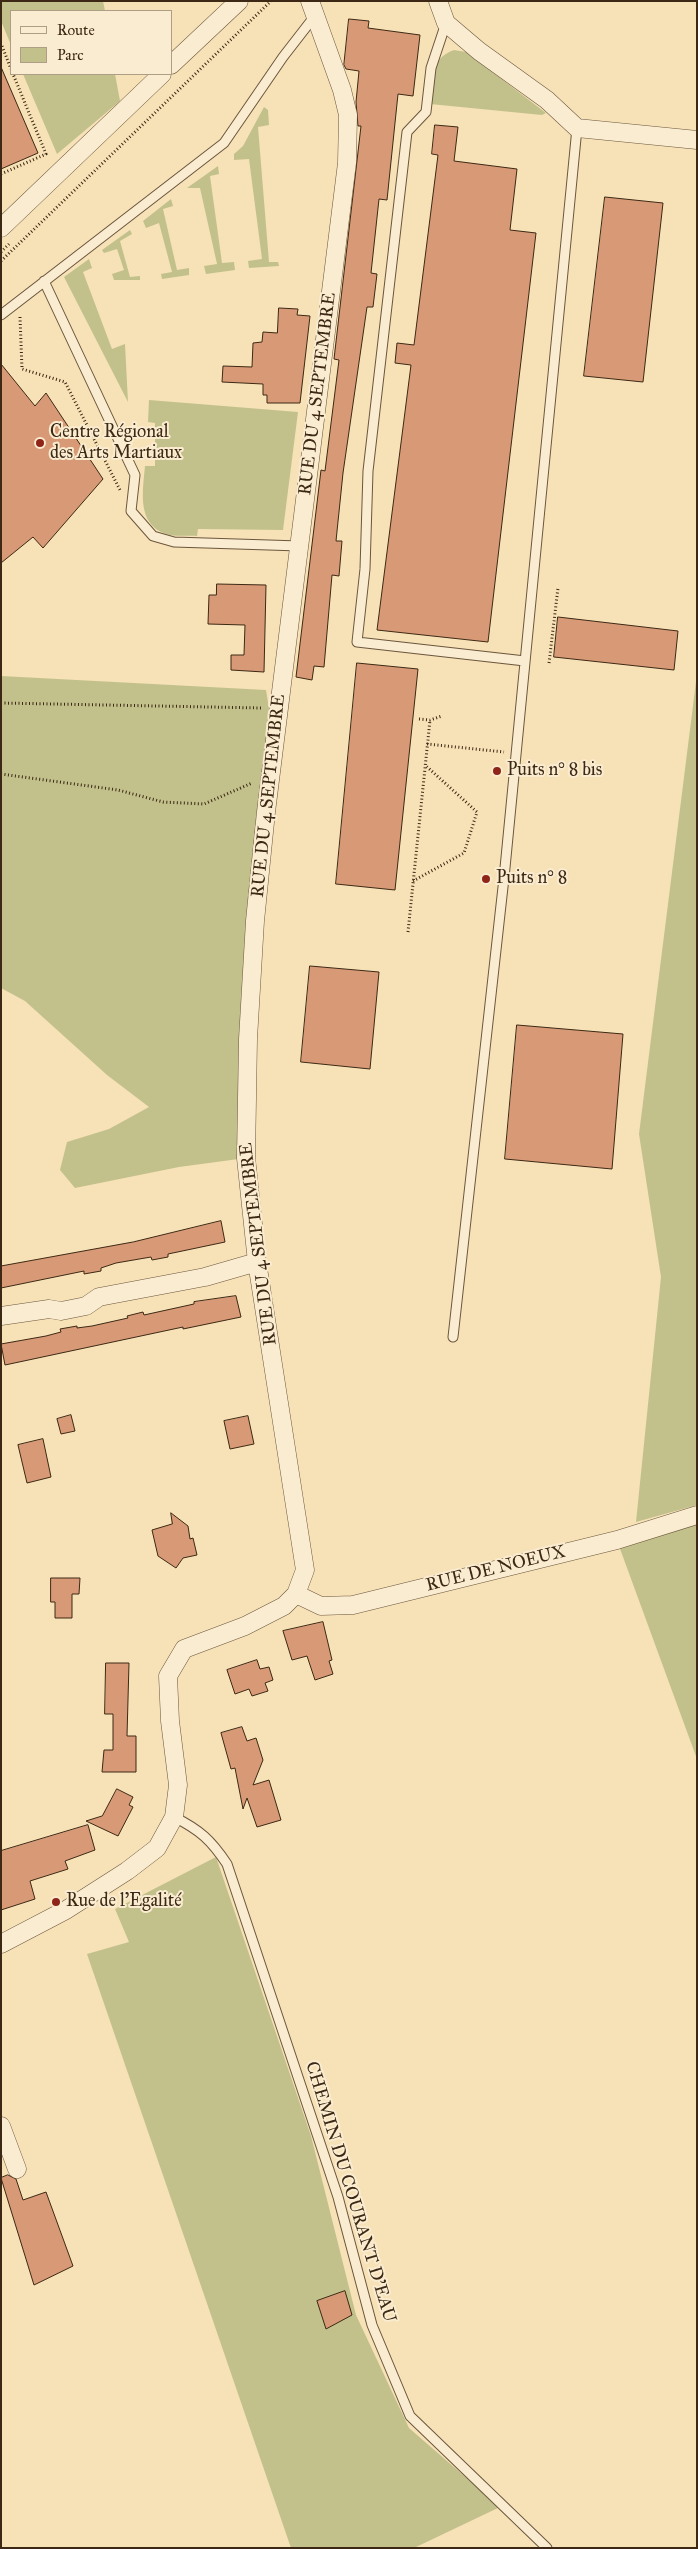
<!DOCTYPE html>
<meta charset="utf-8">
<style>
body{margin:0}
#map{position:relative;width:698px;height:2549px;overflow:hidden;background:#f7e1b7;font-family:"IM FELL Great Primer",serif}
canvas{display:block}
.frame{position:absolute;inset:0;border:2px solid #3c2814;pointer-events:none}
.legend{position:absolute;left:10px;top:10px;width:162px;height:65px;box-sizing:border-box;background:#faecd0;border:1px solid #ae9e85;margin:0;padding:6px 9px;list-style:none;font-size:15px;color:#3c2814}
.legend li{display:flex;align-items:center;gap:10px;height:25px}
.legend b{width:25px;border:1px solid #ae9e85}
</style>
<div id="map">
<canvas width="698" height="2549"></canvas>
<div class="frame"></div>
<ul class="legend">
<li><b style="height:6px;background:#faecd0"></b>Route</li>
<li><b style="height:14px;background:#c2c18b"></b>Parc</li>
</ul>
</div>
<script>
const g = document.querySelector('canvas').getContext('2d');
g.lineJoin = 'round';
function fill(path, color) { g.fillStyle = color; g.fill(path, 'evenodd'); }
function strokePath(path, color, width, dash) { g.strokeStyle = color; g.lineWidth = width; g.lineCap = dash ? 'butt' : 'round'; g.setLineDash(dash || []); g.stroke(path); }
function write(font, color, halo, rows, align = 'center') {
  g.font = font + ' "IM FELL Great Primer",serif'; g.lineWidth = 4; g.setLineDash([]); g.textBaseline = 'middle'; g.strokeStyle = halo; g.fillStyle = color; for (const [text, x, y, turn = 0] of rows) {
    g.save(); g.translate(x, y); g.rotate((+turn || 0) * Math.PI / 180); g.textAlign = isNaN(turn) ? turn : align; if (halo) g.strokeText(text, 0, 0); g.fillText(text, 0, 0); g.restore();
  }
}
const green = new Path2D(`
 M 1,1 L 103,1 L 105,11 L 11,11 L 11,45 L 1,21 Z
 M 454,50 L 466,52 L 546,113 L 542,115 L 430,104 C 432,81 429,59 454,50 Z
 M 23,74 L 115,74 L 120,101 L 57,154 Z
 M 264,107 L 268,110 L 269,125 L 258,127 L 269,262 L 278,262 L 279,266 L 249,268 L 248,261 L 262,259 L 249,159 L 234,160 L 234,154 L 243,146 Z
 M 218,166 L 219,174 L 210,176 L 222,263 L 234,262 L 235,270 L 206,274 L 204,266 L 217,264 L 200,188 L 187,188 Z
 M 171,199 L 173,206 L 163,209 L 177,270 L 189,268 L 189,275 L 162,279 L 161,274 L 172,272 L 159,223 L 146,228 L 143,221 Z
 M 130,230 L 132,234 L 120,241 L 130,277 L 140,276 L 140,280 L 114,280 L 112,274 L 124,270 L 117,249 L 104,253 L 102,250 Z
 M 89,259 L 92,268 L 83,272 L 112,349 L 125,344 L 128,402 L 64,277 Z
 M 149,400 L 298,412 L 283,530 L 198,529 L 197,536 C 188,535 175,537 166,534 C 136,524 143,490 145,466 L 155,466 L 155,423 L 148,422 Z
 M 697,674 L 697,1505 L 636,1522 L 661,1277 L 639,1134 Z
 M 1,676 L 266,690 L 272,727 L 246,1158 L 179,1167 L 75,1188 L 60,1170 L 67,1142 L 109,1129 L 149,1107 L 107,1075 L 25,1001 L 1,988 Z
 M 697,1525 L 697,1759 L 619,1546 Z
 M 216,1857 L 311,2136 L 356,2315 L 409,2428 L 500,2507 L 414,2548 L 291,2548 L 87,1954 L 129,1942 L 115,1909 Z`);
const building = new Path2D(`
 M 349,19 L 369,21 L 368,28 L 420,35 L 413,96 L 398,94 L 387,200 L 379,199 L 371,273 L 377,274 L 373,307 L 367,307 L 343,473 L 336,541 L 342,541 L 339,576 L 332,575 L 324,667 L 314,666 L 312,680 L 296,677 L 321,470 L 325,471 L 339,360 L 334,359 L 361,126 L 358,126 L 356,102 L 359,71 L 346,69 L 344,65 Z
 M 1,67 L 38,153 L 1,169 Z
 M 435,125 L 458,127 L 454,161 L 517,169 L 510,230 L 536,233 L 488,642 L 377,630 L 411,365 L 395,363 L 397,343 L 414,345 L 438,155 L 432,154 Z
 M 605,197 L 663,203 L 643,382 L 584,376 Z
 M 279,308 L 298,309 L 297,315 L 310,316 L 300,403 L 267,403 L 267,395 L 263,395 L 263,384 L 222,382 L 223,366 L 252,367 L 253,343 L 262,342 L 263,332 L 277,333 Z
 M 1,364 L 35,406 L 46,393 L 103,479 L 43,548 L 33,537 L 1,563 Z
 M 217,584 L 266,585 L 264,672 L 231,670 L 231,655 L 244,655 L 245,625 L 208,624 L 209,595 L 216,595 Z
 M 558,617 L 678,631 L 674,670 L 554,657 Z
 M 357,663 L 418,669 L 395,890 L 336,884 Z
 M 310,966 L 379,972 L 370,1069 L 301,1062 Z
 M 517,1025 L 623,1034 L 612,1169 L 505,1159 Z
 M 221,1221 L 225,1242 L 168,1254 L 168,1257 L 152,1260 L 151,1257 L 116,1263 L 101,1268 L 101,1271 L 84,1274 L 84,1271 L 1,1288 L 1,1266 L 133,1242 Z
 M 236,1296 L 241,1317 L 183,1329 L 183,1327 L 5,1365 L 1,1344 L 46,1336 L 61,1332 L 60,1329 L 77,1326 L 77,1328 L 92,1326 L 128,1318 L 127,1316 L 143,1312 L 144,1315 L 194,1304 L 194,1302 Z
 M 71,1415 L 75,1431 L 61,1434 L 57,1419 Z
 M 248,1416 L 254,1444 L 230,1449 L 224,1421 Z
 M 43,1439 L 51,1477 L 27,1483 L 18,1445 Z
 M 171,1513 L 188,1526 L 190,1539 L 193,1538 L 197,1555 L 183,1558 L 176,1568 L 158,1556 L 152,1530 L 172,1524 Z
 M 51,1578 L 80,1578 L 79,1594 L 72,1594 L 72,1618 L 55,1618 L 55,1602 L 51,1602 Z
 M 323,1622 L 332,1660 L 329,1661 L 333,1674 L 315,1680 L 307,1656 L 292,1660 L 283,1631 Z
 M 257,1660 L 260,1669 L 269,1667 L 273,1680 L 265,1683 L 268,1691 L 252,1696 L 249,1689 L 235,1694 L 227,1670 Z
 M 106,1663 L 129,1663 L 127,1736 L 136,1736 L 136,1772 L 102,1772 L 104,1750 L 113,1750 L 113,1714 L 105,1714 Z
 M 242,1727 L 247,1741 L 256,1738 L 263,1760 L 253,1785 L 269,1780 L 281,1820 L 257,1827 L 247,1798 L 243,1809 L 235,1768 L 231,1769 L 221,1733 Z
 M 117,1789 L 133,1797 L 129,1805 L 133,1807 L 118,1836 L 86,1821 L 102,1816 Z
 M 88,1825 L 95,1850 L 65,1861 L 68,1869 L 30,1881 L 35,1899 L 1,1910 L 1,1851 Z
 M 8,2175 L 16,2179 L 23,2200 L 46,2192 L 73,2266 L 34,2285 L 1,2178 Z
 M 345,2291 L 352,2315 L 326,2329 L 317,2301 Z`);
const path = new Path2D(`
 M 2,46 L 11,69
 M 1,174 L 46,154 L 13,74
 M 1,252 L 9,244
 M 1,261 L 271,1
 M 20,317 L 22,369 L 65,382 L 120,490
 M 549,663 L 558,588
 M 1,703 L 262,708
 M 419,719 L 430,720 L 442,716
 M 427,744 L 504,752
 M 1,774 L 118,790 L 163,802 L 204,804 L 252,783
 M 413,881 L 464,853 L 477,812 L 425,765
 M 408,932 L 430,720`);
const lane = new Path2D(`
 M 446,23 L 431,68 L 426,112 L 407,132 L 368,471 L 365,569 L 357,642 L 525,661
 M 44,281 L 135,475 L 131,511 L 153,536 L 174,542 L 300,546
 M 1,315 L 224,143 L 283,57 L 314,17
 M 453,1337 L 504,878 L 577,128
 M 174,1817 C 200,1830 211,1840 227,1864 L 338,2197 L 372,2325 L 410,2416 L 547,2548`);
const street = new Path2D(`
 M 438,1 L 446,23 L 479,51 L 547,100 L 577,128 L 697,140
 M 171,65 L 239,1
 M 1,228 L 162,74
 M 1,1316 L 49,1309 L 61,1311 L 86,1306 L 99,1297 L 205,1277 L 257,1262
 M 296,1594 L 321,1606 L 353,1605 L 617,1540 L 697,1515
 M 1,1944 L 66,1910 L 127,1871 L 157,1848 L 174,1817 L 178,1785 L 170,1721 L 168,1676 L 184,1649 L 245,1626 L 284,1606 L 296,1594 L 305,1570 L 257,1262 L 246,1158 L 248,1039 L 255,921 L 266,812 L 347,163 L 348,115 L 342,90 L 310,1
 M 1,2126 L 17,2169`);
const markers = [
 [40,443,5,"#8f2418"],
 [497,771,5,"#8f2418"],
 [486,879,5,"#8f2418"],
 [56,1902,5,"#8f2418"]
];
const streetNames = [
 ["RUE DU 4 SEPTEMBRE",318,394,-83],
 ["RUE DU 4 SEPTEMBRE",269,796,-84],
 ["RUE DU 4 SEPTEMBRE",259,1244,-97],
 ["RUE DE NOEUX",496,1569,-14],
 ["CHEMIN DU COURANT D'EAU",350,2192,73]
];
const poiNames = [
 ["Centre Régional",50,433],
 ["des Arts Martiaux",50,454],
 ["Puits n° 8 bis",507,771],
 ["Puits n° 8",496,879],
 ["Rue de l'Egalité",66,1902]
];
fill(green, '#c2c18b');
fill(building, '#d89a76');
strokePath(building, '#3c2814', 1);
strokePath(lane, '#6b563d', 11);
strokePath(street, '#6b563d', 19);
strokePath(path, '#3c2814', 3, [1, 2.5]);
strokePath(lane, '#faecd0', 9);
strokePath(street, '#faecd0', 18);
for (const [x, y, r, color] of markers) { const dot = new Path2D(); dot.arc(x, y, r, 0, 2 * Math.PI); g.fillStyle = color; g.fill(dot); strokePath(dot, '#faecd0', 2); }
write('18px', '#3c2814', '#faecd0', streetNames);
write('18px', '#3c2814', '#faecd0', poiNames, 'left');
</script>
